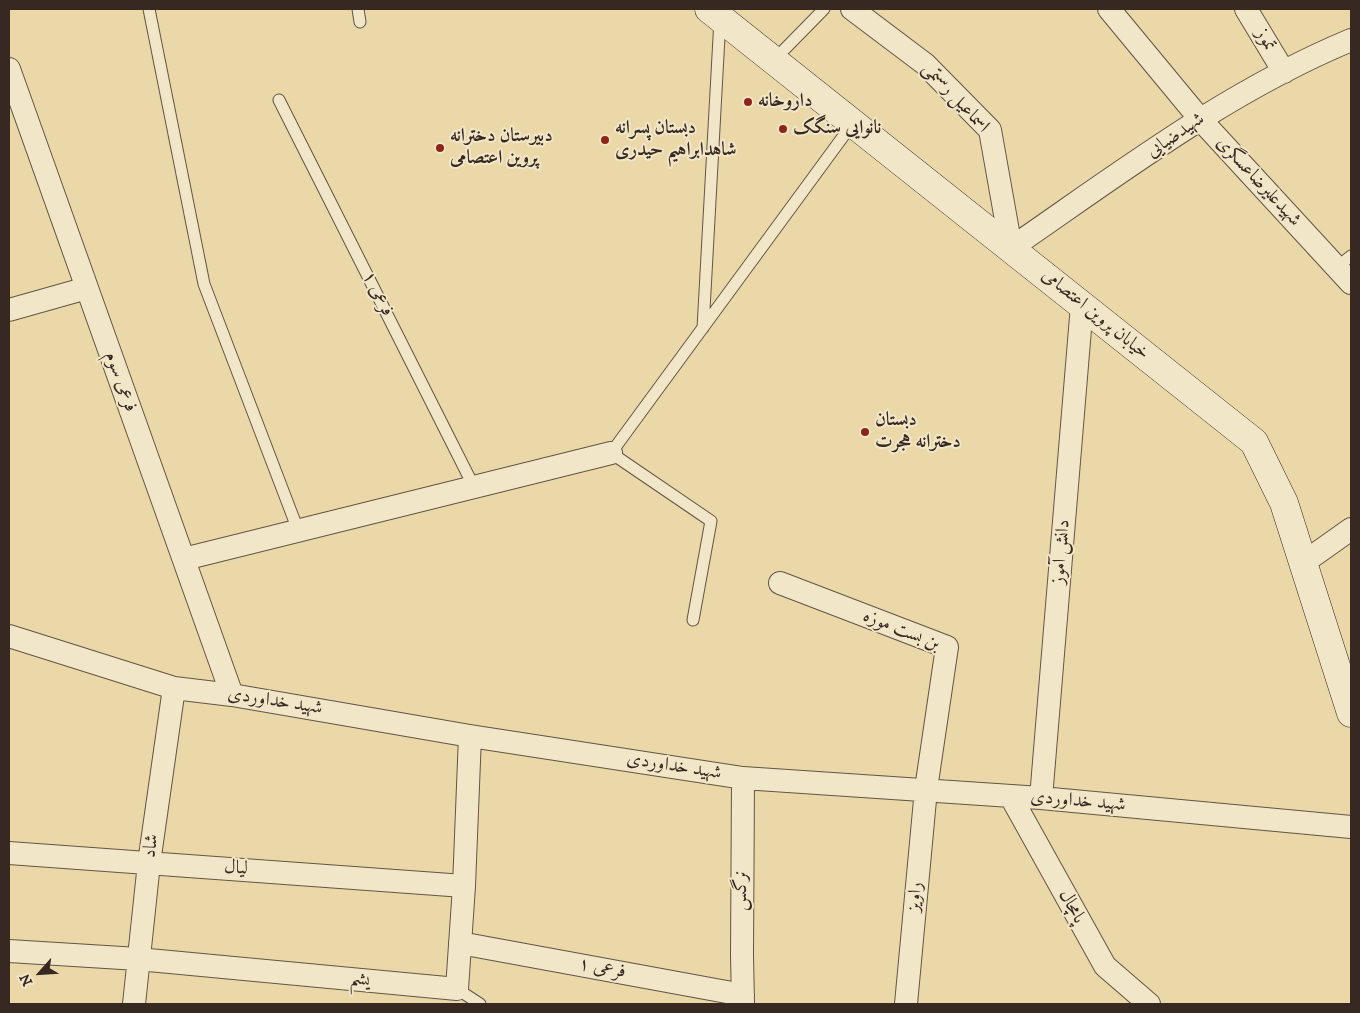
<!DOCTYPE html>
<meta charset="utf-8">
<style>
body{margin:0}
#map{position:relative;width:1360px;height:1013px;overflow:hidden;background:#ead8a9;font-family:"IM FELL DW Pica",serif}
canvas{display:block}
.frame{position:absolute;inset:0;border:10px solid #382822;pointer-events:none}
.north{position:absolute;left:15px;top:948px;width:50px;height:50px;-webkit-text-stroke:4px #f1e6c7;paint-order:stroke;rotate:244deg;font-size:14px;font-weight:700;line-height:20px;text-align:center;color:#382822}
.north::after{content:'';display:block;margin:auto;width:18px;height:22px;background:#382822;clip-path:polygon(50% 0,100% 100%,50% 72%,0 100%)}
</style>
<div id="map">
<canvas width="1360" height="1013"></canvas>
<div class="frame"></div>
<div class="north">N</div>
</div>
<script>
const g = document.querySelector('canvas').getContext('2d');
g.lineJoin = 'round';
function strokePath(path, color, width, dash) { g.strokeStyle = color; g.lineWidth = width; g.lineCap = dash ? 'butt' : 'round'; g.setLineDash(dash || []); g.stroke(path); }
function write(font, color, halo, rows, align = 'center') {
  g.font = font + ' "IM FELL DW Pica",Amiri,serif'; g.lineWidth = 4; g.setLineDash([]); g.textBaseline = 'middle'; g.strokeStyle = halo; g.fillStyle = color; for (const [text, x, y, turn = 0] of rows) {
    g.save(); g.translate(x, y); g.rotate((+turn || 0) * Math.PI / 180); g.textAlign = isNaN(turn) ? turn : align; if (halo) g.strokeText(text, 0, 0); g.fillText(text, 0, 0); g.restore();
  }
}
const lane = new Path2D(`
 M 149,9 L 204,284 L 298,530
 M 358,9 L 360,22
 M 774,60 L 824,9
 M 279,100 L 474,487
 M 1337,267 L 1351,256
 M 703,328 L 720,19
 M 693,620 L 711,521 L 611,453 L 853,123
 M 457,989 L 480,1004`);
const street = new Path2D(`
 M 852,9 L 925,64 L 990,130 L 1011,248 C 1120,173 1228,91 1351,40
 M 1109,9 L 1200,119 L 1351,283
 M 1246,9 L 1284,72
 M 9,69 L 232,695
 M 9,310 L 87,288
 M 184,559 L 611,453
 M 1303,563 L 1351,529
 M 780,583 L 947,647 L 926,789 L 906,1004
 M 9,636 L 174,688 L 232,695 L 470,736 L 743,778 L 1041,798 L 1351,827
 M 743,778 L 742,955 L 743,1004
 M 1011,797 L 1105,966 L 1149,1004
 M 1041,798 L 1082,305
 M 9,853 L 464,886
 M 460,943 L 743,995
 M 9,951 L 138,959 L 457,989 L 464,886 L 470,736
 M 134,1004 L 149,863 L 174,688`);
const secondary = new Path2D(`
 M 709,9 L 1254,442 L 1284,503 L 1351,713`);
const markers = [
 [748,102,5,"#8f2418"],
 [783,129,5,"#8f2418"],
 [605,140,5,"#8f2418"],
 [440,148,5,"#8f2418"],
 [865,432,5,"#8f2418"]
];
const streetNames = [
 ["تموز",1265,40,59],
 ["اسماعیل رستمی",955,98,47],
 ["شهیدضیایی",1176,136,-34],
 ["شهیدعلیرضاعسگری",1258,182,47],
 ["فرعی ۱",377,294,63],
 ["خیابان پروین اعتصامی",1095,315,39],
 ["فرعی سوم",120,382,70],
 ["دانش آموز",1062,552,-85],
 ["بن بست موزه",901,631,22],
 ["شهید خداوردی",275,702,9],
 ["شهید خداوردی",674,767,9],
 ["شهید خداوردی",1078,802,5],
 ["شاد",152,846,-82],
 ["لیال",236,869,4],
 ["نرگس",742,891,-90],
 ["راویز",916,897,-85],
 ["پامچال",1071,907,61],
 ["فرعی ۱",602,969,10],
 ["یشم",360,980,6]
];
const poiNames = [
 ["داروخانه",758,102],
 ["دبستان پسرانه",615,129],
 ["شاهدابراهیم حیدری",615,151],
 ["نانوایی سنگک",793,129],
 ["دبیرستان دخترانه",450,137],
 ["پروین اعتصامی",450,159],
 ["دبستان",875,421],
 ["دخترانه هجرت",875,443]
];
strokePath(lane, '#645444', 13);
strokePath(street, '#645444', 24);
strokePath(secondary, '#382822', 29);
strokePath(lane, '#f1e6c7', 11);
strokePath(street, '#f1e6c7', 22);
strokePath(secondary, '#f1e6c7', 28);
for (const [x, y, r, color] of markers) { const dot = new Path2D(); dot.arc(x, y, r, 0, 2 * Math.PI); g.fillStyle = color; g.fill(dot); strokePath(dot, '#f1e6c7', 2); }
write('19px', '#382822', '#f1e6c7', streetNames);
write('bold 19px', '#382822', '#f1e6c7', poiNames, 'left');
</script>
